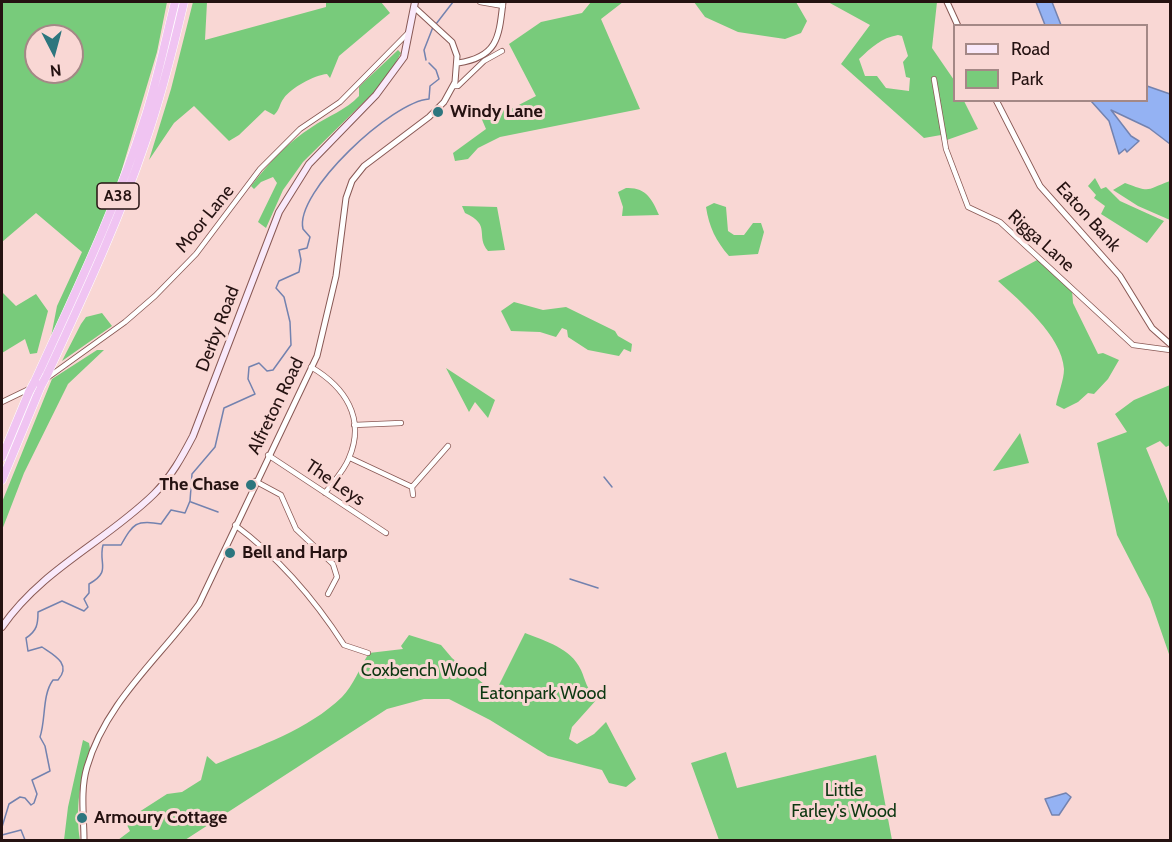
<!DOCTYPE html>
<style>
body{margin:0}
#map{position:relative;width:1172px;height:842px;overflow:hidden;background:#f9d7d4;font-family:Cabin,sans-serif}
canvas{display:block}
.frame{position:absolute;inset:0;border:3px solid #251211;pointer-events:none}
.legend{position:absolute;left:953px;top:24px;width:195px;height:78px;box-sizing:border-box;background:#f9d7d4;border:2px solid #a48886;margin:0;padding:8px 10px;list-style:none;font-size:18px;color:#251211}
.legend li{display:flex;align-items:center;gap:12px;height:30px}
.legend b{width:30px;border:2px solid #a48886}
.north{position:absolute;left:24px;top:24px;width:60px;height:60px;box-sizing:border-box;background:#f9d7d4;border:2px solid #a48886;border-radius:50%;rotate:174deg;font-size:16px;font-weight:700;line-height:24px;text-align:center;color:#251211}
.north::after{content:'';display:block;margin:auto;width:21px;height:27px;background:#2d767e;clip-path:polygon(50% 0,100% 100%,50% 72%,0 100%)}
</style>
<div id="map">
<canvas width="1172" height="842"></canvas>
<div class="frame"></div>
<ul class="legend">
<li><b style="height:8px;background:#f9e9fa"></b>Road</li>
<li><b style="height:16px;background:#78cb7b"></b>Park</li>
</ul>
<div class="north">N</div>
</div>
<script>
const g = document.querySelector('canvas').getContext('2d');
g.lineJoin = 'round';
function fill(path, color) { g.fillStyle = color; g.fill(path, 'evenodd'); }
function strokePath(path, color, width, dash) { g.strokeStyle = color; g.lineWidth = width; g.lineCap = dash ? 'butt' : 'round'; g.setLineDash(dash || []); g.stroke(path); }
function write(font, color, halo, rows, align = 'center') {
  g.font = font + ' Cabin,sans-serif'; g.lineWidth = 6; g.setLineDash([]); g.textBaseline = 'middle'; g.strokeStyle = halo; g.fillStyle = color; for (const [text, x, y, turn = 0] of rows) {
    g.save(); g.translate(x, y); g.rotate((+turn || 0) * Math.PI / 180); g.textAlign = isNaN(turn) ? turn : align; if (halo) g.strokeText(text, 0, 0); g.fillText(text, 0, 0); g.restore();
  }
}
const green = new Path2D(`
 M 2,2 L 167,2 L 157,52 L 114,196 L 50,342 L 57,306 L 82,252 L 36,213 L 2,242 ZM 36,36 L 72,36 L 72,72 L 36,72 Z
 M 193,2 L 207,2 L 205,40 L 326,7 L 326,2 L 381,2 L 390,13 L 339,56 L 330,78 L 327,74 C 314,75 291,88 284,98 C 279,104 280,110 274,115 L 265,110 L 239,135 L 229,141 L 194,106 L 174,123 L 149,160 L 171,89 Z
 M 591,2 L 623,2 L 601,19 L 640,109 L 500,137 L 478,148 L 468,159 L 455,161 L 453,153 L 486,129 L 480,115 L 513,108 L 536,96 L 509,44 L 541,22 L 582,13 Z
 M 694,2 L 796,2 L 807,21 L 801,33 L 785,39 L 738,32 L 705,17 Z
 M 828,2 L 937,2 L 932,48 L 954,80 L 954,100 L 964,101 L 978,129 L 944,141 L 941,135 L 924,138 L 841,64 L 870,25 ZM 898,35 L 902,36 L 908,56 L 903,62 L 906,77 L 910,78 L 909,91 L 886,88 L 877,76 L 865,76 L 859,59 C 872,47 881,38 898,35 Z
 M 398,50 L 401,53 L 386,80 L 303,162 L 283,190 L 266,228 L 258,222 L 277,183 L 273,177 L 261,182 L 254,189 L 251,186 C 267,165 289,141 312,127 C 328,116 346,110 359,96 L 359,87 L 364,82 Z
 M 1095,178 L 1101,189 L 1106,187 L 1120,201 L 1164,221 L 1147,243 L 1101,214 L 1105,206 L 1094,198 L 1096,195 L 1088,186 Z
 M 1170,181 L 1170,220 L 1138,206 L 1113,190 L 1125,183 C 1152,193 1145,190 1170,181 Z
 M 626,188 C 646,187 652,199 659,215 L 622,216 L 623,207 L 618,192 Z
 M 714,203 L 726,207 L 728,231 L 734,235 L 744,235 L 753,223 L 761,223 L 764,232 L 758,254 L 729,256 C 716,241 709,227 706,207 Z
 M 462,206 L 497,207 L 505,250 L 488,251 C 475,236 492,225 465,213 Z
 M 1039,259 L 1072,290 L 1073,303 L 1098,354 L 1103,353 L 1119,360 L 1108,379 L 1094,394 L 1088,393 L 1078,402 L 1064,409 L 1056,405 C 1058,394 1064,380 1064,369 C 1062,336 1020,301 998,281 Z
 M 2,292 L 16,306 L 36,294 L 48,311 L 37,353 L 30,354 L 25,339 L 2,353 Z
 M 514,302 L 543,310 L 566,307 L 615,331 L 618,336 L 632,344 L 631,352 L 624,349 L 619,356 L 588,350 L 568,337 L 567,330 L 562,328 L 556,337 L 540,332 L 511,331 L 501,311 Z
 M 102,313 L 112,326 L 62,361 L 81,324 L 86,317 Z
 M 97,350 L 104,350 L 68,384 L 24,473 L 2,530 L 2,502 L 52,379 Z
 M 446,368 L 495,400 L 488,418 L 475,402 L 469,412 Z
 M 1170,385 L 1170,445 L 1166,447 L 1160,441 L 1146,448 L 1170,506 L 1170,657 L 1150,599 L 1117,535 L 1097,443 L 1127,432 L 1115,414 L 1134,400 Z
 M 1020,433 L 1029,463 L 993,471 Z
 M 525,633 C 545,641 571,648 581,670 C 586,681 586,690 598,698 L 572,727 L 569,739 L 577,744 L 594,734 L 606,722 L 636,779 L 626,787 L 609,783 L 602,770 L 548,756 L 490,720 L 449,699 L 424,699 L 387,709 L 185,840 L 118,840 L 130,831 L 125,821 L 167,794 L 182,792 L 201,780 L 207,756 L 216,764 C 259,746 308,730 342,697 C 353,686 360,667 369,653 L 403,649 L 401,646 L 409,635 L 441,645 L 452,658 L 495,693 Z
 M 83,740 L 89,743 L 90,749 C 80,777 75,811 80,840 L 64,840 L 68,807 Z
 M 726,752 L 737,788 L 876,755 L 892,840 L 719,840 L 691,763 Z`);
const water = new Path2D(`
 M 1036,2 L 1052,2 L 1061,25 L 1045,25 Z
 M 1147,86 L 1170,94 L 1170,144 L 1149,128 L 1111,110 L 1131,136 L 1139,141 L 1127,152 L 1125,149 L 1119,154 L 1109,121 L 1091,101 L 1146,100 Z
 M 1066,793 L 1071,797 L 1059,815 L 1052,815 L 1045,799 Z`);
const stream = new Path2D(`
 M 436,24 L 453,2
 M 426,60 L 424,50 L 433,27
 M 604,477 L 612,487
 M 191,502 L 218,512
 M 570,579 L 598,588
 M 2,827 L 9,804 L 20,797 L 25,798 L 31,805 L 34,803 L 37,794 L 32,780 L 50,771 L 45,746 L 40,737 C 46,719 42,695 53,680 L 58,680 C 72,664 54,655 42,647 L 28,651 L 26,638 C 37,631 38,624 38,612 L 62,601 L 84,611 L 88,607 L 84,599 L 89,593 L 89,584 C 112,571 98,564 103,545 L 121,545 C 133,524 136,519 161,524 L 171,510 L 185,513 L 190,501 L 192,474 L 215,447 L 224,408 L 255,394 L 248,379 L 249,367 L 259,363 L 267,371 L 273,370 L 291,345 L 290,322 L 284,297 L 276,288 L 279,281 L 299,272 L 301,260 L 299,250 L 307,248 L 310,237 L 303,229 C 294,192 393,101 429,99 L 430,86 L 439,79 L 436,70 L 429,63
 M 2,835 L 21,830 L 25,840`);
const minor = new Path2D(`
 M 480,2 L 503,6
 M 934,79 L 946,149 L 968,207 L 1000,222 L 1133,345 L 1170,350
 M 454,86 L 458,86 L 484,61 L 502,51
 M 311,367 C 345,387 366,418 349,458 C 344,471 333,482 325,493
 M 47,378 L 125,322 L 155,296 L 196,254 L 260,169 L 300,129 L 340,102 L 409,32
 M 2,402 L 29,389
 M 354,425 L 401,423
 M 268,455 L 386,533
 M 350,458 L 412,487 L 413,495
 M 255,481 L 281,495 L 296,529 L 333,564 L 337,577 L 328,594
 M 412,487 L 448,446
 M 235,525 C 278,557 315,600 344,645 L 368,653`);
const tertiary = new Path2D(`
 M 947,2 L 958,26
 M 458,63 C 498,57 499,37 503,2
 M 996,100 L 1040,186 L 1120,276 L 1152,328 L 1170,344
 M 84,840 C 84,817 80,790 87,767 C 106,701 161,657 199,604 L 317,356 L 336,276 L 346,198 L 352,181 L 364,166 L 429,117 L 444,102 L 455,82 L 457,56 L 452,42 L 415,8`);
const secondary = new Path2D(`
 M 2,627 C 42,569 105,542 154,494 C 171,477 182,457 193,436 L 279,212 L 309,164 L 376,95 L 404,57 L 415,2`);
const trunk = new Path2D(`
 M 47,375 C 82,299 118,223 145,143 C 161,97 173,49 184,2
 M 35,381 C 74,295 115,211 144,121 C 157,82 165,41 175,2
 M 2,457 L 29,392
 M 2,480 L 41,386`);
const trunkBridge = new Path2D(`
 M 41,386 L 47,375
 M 29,392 L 35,381`);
const markers = [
 [438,112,6,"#2d767e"],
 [251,485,6,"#2d767e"],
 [230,553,6,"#2d767e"],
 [82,818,6,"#2d767e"]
];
const shields = [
 [118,196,42]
];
const shieldNames = [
 ["A38",118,196]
];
const poiNames = [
 ["Windy Lane",450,112],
 ["The Chase",239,485,"right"],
 ["Bell and Harp",242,553],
 ["Armoury Cottage",94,818]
];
const streetNames = [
 ["Eaton Bank",1088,217,48],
 ["Moor Lane",205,219,-51],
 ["Rigga Lane",1041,241,42],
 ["Derby Road",218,329,-69],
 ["Alfreton Road",276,406,-64],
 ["The Leys",335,483,34]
];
const parkNames = [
 ["Coxbench Wood",424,671],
 ["Eatonpark Wood",543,694],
 ["Little",844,791],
 ["Farley's Wood",844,812]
];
fill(green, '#78cb7b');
fill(water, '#94b2f3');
strokePath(water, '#7382af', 1.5);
strokePath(stream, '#7382af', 1.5);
strokePath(minor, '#885854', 6);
strokePath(tertiary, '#885854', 7);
strokePath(secondary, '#885854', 8);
strokePath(trunk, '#fff', 9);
strokePath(minor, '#fff', 4.5);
strokePath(tertiary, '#fff', 5);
strokePath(secondary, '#f9e9fa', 6);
strokePath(trunk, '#f0c4f2', 8);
strokePath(trunkBridge, '#fff', 9, []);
strokePath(trunkBridge, '#f0c4f2', 8);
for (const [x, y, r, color] of markers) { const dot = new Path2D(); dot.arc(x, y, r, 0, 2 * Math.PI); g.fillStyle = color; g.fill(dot); strokePath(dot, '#f9d7d4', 2); }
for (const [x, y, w] of shields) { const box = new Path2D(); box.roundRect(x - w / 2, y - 13, w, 26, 4.5); g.fillStyle = '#f9d7d4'; g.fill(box); strokePath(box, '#251211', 1.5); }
write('bold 16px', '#251211', null, shieldNames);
write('bold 18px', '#251211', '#f9d7d4', poiNames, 'left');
write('18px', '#251211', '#f9d7d4', streetNames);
write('18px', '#0d3711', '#f9d7d4', parkNames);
</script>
